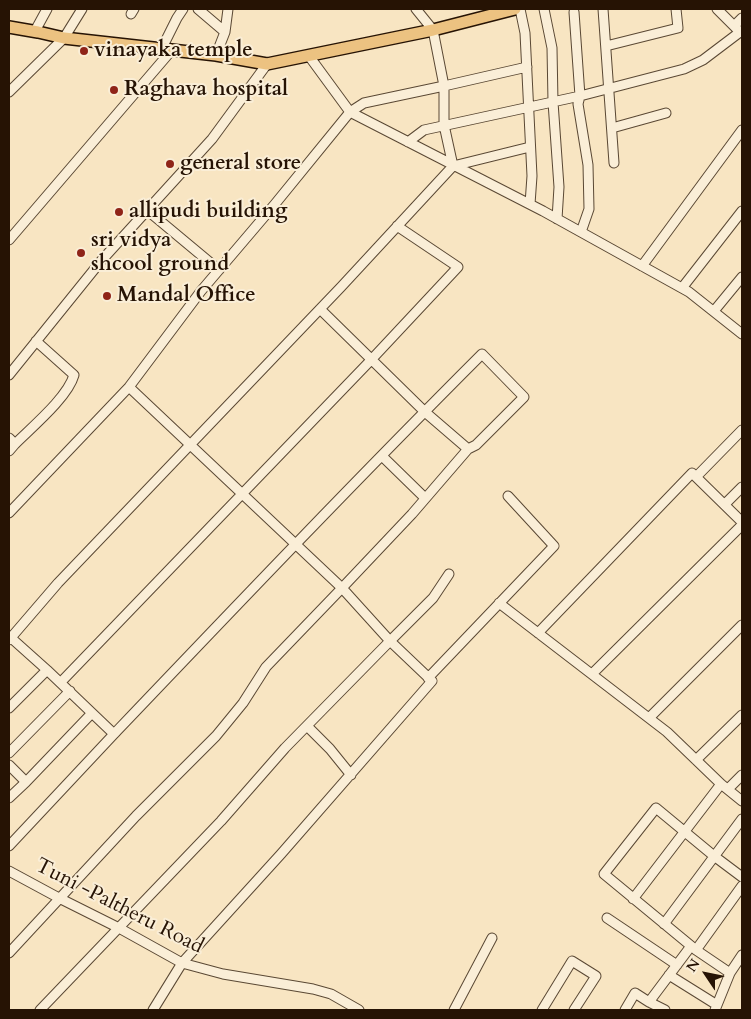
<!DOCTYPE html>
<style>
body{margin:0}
#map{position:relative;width:751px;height:1019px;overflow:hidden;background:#f8e5c2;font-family:Cardo,serif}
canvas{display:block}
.frame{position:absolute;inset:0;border:10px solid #261304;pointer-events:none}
.north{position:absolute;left:681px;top:949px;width:50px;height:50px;-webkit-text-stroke:4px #faeed7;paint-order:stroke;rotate:304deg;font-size:14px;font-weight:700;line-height:20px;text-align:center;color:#261304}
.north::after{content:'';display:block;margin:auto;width:18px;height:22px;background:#261304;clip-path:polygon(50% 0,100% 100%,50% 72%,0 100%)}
</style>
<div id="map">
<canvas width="751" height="1019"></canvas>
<div class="frame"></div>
<div class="north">N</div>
</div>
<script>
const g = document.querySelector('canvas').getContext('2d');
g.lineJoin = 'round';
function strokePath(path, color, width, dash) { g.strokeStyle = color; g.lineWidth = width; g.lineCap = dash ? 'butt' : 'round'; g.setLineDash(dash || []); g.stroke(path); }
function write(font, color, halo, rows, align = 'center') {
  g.font = font + ' Cardo,serif'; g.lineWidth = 4; g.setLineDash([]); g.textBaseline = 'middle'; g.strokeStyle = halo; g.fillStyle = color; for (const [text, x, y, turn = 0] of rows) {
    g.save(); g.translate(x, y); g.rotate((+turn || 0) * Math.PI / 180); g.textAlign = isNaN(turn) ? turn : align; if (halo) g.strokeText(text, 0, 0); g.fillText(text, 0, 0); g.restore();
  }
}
const minor = new Path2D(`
 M 198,9 L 225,32
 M 520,9 L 525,33 L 532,176 L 530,204
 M 544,9 L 552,48 L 553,102 L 559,187 L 557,219
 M 603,9 L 614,163
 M 574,12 L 580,96 L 578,104 L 588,165 L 589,209 L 581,232
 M 131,14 L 134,9
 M 735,25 L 742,18
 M 35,31 L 47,9
 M 606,46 L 678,28 L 676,9
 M 161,50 L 177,18 L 183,9
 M 216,55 L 225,32 L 228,9
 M 309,56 L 350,112 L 543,211 L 689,292 L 742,334
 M 9,92 L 64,38 L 82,9
 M 612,128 L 666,113
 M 408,142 L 424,130 L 580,96 L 684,69 L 703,60 L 740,32 L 717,9
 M 453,166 L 444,125 L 444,86 L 527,67
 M 147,210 L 219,270
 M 9,240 L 171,51
 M 642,266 L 742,130
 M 682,288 L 742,211
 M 714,311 L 742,277
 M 9,375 L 101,261 L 212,139 L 267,64
 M 9,438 L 15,444 L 9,451
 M 15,444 C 32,427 68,397 74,375 L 36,341
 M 382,456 L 425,498
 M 696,477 L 742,430
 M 725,504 L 742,487
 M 9,513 L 129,387 L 201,291 L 275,204 L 350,112 L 364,103 L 444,86 L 433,30 L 416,9
 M 499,603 L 667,732 L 721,784 L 742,801
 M 538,633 L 692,473 L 742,522
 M 9,636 L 47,670 L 9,708
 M 9,640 L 58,583 L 341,287 L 453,166 L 530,147
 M 592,674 L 742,525
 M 428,678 L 554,546 L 508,496
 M 61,682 L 371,360 L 458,267 L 397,226
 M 649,718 L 742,625
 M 307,726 L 330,749 L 351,775
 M 114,734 C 236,606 357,479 482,354 L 524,397 L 476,445 L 468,449 L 425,412 L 320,309
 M 9,753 L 70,691
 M 696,760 L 742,715
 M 9,765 L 26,782 L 9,798
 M 26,782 L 92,713
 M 728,789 L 742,775
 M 9,846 L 114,734 L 47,670
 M 9,871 L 59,898 L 119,928 L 182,963 L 223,974 L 313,989 L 331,994 L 359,1010
 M 633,899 L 721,784
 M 607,918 L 677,965
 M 664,924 L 742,819
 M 696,950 L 742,886
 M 9,953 L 136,816 L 216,736 L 243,703 L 266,667 L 342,588 L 129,387
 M 730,973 L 696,950 L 604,874 L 656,808 L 714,856 L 742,877
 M 669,975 L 717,1005
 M 649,1002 L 665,1010
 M 40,1010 L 221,821 L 285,748 L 390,641 L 342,588 L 412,514 L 468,449
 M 153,1010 L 182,963 L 281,854 L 432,681 L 390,641 L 433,598 L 449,574
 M 454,1010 L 492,938
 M 542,1010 L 572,961 L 596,976 L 574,1010
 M 625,1010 L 635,993 L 649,1002 L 691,946
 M 715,1010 L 730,973 L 742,955`);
const major = new Path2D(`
 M 9,27 L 38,32 L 64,38 L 216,55 L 267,64 L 433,30 L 515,9`);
const markers = [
 [84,51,5,"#8f2418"],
 [114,90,5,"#8f2418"],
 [170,164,5,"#8f2418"],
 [119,212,5,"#8f2418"],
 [81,253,5,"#8f2418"],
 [107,296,5,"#8f2418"]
];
const poiNames = [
 ["vinayaka temple",94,51],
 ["Raghava hospital",124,90],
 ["general store",180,164],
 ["allipudi building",129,212],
 ["sri vidya",91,241],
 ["shcool ground",91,265],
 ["Mandal Office",117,296]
];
const streetNames = [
 ["Tuni -Paltheru Road",119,907,27]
];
strokePath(minor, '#5a4834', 11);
strokePath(major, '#261304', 14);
strokePath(minor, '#faeed7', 9);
strokePath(major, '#ecc281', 11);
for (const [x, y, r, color] of markers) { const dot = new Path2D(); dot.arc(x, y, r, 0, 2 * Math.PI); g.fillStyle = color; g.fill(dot); strokePath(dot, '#faeed7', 2); }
write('bold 21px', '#261304', '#faeed7', poiNames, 'left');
write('21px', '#261304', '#faeed7', streetNames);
</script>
